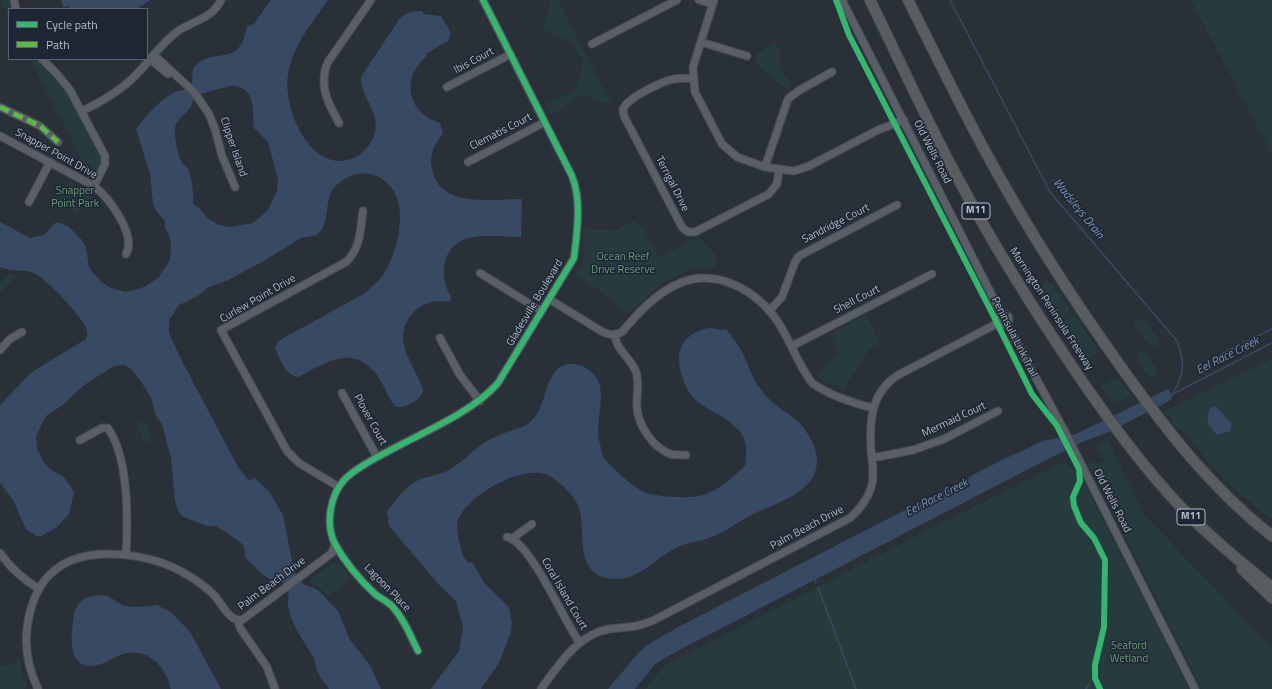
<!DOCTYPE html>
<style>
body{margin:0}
#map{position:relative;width:1272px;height:689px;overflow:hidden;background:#2a3038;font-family:"Titillium Web",sans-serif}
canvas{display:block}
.legend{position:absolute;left:8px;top:8px;width:140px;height:52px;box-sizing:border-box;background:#1d2633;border:1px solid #59626f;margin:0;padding:5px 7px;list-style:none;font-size:12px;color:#b4bcc9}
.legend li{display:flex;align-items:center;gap:8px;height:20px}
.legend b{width:20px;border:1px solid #59626f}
</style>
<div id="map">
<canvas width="1272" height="689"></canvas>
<ul class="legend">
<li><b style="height:5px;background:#33b770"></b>Cycle path</li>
<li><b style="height:5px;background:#58b947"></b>Path</li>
</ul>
</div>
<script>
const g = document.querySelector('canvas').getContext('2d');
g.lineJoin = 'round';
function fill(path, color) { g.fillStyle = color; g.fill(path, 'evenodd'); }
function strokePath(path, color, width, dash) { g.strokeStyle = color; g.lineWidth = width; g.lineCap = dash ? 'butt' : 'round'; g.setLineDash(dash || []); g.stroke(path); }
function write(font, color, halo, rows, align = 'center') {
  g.font = font + ' "Titillium Web",sans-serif'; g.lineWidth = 3; g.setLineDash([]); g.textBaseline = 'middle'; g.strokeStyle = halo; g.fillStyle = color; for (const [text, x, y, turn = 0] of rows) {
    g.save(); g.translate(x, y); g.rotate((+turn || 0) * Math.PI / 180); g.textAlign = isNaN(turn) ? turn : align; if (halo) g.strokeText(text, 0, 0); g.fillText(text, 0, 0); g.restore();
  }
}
const green = new Path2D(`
 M 0,0 L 11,0 L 13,9 L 9,9 L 9,19 Z
 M 550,0 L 558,0 L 611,103 L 605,103 L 583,94 L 551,115 L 545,103 L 575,91 L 583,62 L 572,41 L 543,29 Z
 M 1191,0 L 1272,0 L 1272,155 L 1268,147 Z
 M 775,42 L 780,51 L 780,67 L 792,86 L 787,90 L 755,63 L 757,54 Z
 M 30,59 L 37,59 L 68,93 L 102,157 L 102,162 L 94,178 L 89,179 L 81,174 L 86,168 Z
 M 70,181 L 94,195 L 76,213 L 59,200 Z
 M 633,221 L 638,224 L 639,227 L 642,226 L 659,258 L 698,237 L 716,254 L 716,267 L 697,267 L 664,282 L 626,314 L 601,291 L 575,275 L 583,261 L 585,229 L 616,230 Z
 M 9,273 L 16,276 L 0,293 L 0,282 Z
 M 1046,282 L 1049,282 L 1052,284 L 1069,307 L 1069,312 L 1064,317 C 1053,320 1045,300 1041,292 L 1040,288 Z
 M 1071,313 L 1075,316 L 1096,348 L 1097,352 L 1093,357 L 1087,358 L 1083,355 L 1062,327 L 1065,320 Z
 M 866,315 L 880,343 L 870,348 L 844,389 L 824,381 L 817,375 L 839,353 L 830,334 Z
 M 1137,318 C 1147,320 1158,336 1159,345 L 1153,346 L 1150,345 L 1133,323 Z
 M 1144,351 L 1157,369 L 1154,376 L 1150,379 L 1136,359 L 1138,352 Z
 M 1272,359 L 1272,519 C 1250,503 1230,485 1211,465 C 1198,451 1191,434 1173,425 L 1173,420 L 1164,412 Z
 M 1114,379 L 1119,380 L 1130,392 L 1128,397 L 1117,403 L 1111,399 L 1101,388 L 1102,385 Z
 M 145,421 L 152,439 L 144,443 L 137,424 Z
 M 1107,439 L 1144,514 L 1272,649 L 1272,689 L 1202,689 L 1086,459 L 1093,464 L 1105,462 L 1095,445 Z
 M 1065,463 L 1077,472 L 1080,481 L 1084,482 L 1189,689 L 645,689 L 665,665 L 1058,464 Z
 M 333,563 L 339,563 L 351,578 L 329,596 L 318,587 L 308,582 Z
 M 20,661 L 22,674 L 28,685 L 23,689 L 0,689 L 0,667 Z`);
const water = new Path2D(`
 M 61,0 L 150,0 L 137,9 L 69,9 L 69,6 L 63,7 Z
 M 271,0 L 328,0 C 312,23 293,45 288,74 C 282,110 313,180 358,156 C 366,151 373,141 375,132 C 380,111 361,98 361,77 L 400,18 L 410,12 L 423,11 L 423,14 L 441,16 L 451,33 L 448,41 L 425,54 L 427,56 C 400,78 407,113 440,123 L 443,134 C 434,144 429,155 432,168 C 438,209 492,199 522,199 L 521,237 C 506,237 489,234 474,237 C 443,241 437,273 451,297 L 450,301 C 443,303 436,300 428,303 C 421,305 413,311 409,318 C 392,343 416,366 423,390 C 422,400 406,408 396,407 C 387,398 385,385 377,375 C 352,343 326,363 298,377 C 287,377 278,357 275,347 L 280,340 L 365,293 C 376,285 385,274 390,262 C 403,235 409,185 373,175 C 363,172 352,174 343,180 C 319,195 334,220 317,235 L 301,238 L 262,262 L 226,281 L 209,287 L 199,295 L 179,305 L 169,320 L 169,333 L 183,363 L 238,467 L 249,481 L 254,478 L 269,491 L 283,515 L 294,571 L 303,584 L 318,590 L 338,611 L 350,640 L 370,665 L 381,689 L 329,689 C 324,682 318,675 316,667 C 315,664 315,662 314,658 C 304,641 283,614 289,594 L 282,582 L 277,583 L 263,575 L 245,557 L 244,547 L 240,542 L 227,533 L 216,526 L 208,526 L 183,517 L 178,511 L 175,501 L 171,458 L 162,424 L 156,416 L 151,398 L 142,383 L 130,368 L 124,365 L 114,366 L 84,385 L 64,404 L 46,416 L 36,436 L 37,449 L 45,464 L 53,471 L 64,477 L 74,492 L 69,514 L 56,528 L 41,536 L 36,536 L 26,529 L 13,500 L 0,483 L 0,405 L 32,372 L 86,339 C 87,336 88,334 87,331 C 85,319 47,280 36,274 C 24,268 12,273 0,267 L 0,222 L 30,238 L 44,235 L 55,223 L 60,223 L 69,227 L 81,239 L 86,248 L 89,267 L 100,281 L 109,287 L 125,292 L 138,289 L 146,286 L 159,277 L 170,260 L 171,245 L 169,235 L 165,228 L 165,221 L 157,212 L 153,204 L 150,174 L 136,129 C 145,116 168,90 184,90 L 192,83 L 193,69 C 211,44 240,71 247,26 L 253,25 ZM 230,86 C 257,85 252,110 254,128 L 268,142 L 278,179 L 277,191 L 268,210 L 253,223 L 230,227 L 219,225 L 207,218 L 200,209 L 192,203 L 193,203 C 194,194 192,177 188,169 C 186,166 183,165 182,162 C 178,157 174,136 175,129 C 176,116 192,113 193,100 L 203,93 Z
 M 708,328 C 714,328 720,331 726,329 C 733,338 740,347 745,358 C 750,370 754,382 763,392 C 773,406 785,410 797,421 C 807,429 817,448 817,461 C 817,493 773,504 751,515 C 737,522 726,532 711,537 C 700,542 688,542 678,547 C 655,557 640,581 613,579 C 572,575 587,533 579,508 C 576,499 569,492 563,486 C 557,481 552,476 545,474 C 520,466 467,495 458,520 C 456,526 458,535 459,541 C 461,549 462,557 469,563 L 472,562 L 485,584 L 509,607 L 512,623 L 511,632 L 499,663 L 481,689 L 431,689 L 459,651 L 463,627 L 456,601 L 441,587 L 389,526 L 387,512 C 395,501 407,484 421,479 C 430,476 439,475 447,471 C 459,465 470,453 481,445 C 493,436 508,432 522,427 C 551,417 540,365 571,364 C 583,364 595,372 599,383 C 605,402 594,426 600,444 C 601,448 602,454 604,458 C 609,466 637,490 646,493 C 661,497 688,499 703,495 C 720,490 732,477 745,466 C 746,454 748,443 741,433 C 729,416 707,412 693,397 C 688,392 685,385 683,379 C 674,353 680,335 708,328 Z
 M 1168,389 L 1172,395 L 1171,400 L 1109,432 L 1082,442 L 1044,461 L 666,657 L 654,665 L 635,689 L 608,689 L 640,651 L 652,642 L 682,625 L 1002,460 L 1043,441 L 1076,434 Z
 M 1216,406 L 1232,424 L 1230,431 L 1217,435 C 1208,424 1205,422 1210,408 Z
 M 99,595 L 108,596 L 124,606 L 138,607 L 157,605 L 171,612 L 190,632 L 221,689 L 171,689 C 166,667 148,647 123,654 C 112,657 103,666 92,666 C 68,667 71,637 73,622 C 74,617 73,613 76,608 C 81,599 89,596 99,595 Z`);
const stream = new Path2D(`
 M 950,0 L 1050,192 L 1177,341 C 1185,363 1185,373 1173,393
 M 1214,358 L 1272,329
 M 1171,395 L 1272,343
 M 815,579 L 816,583
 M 818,587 L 856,689
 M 1086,689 L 1089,685`);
const minor = new Path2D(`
 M 14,0 L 16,9
 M 699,0 L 713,4
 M 714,0 L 693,67 L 695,92 L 722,144 L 737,157 L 765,167 L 794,171 L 809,166 L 878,130 L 904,120
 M 842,0 L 1002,315
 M 701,42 L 747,56
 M 592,44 L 677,0
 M 154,55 L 194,92 L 209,114 L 215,129 L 222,156 L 235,187
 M 42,59 L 57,74 L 70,90 L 105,156 L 105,164 L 94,186
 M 150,59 L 168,74
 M 693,78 C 687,78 680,78 674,79 C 663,81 627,98 623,109 L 624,116 L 682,227 L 688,232 L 695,232 L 769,194 L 777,184 L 779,170
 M 447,87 L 511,54
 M 0,107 L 40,126 L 58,142
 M 82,111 C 101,102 121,90 135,76 C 150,61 161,43 178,31 C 193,21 213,18 221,0
 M 339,123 C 328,103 318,85 328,62 L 371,0
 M 0,136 L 94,186 C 109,198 137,235 126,254
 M 468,162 L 545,122
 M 765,167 L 788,99 L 798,91 L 832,72
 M 29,202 L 50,162
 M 480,273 L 541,311
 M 549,299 L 601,331 C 609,335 614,336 622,332 C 638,313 656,293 680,283 C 716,268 755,290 776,319 C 790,339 797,363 812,383 C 829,395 853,403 873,408
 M 769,311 L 782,297 L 795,262 L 799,256 L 897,205
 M999 319a5 5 0 1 1 10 0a5 5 0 1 1-10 0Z
 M 1007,324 L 1065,432 L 1195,689
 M 615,335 C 616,350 631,358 636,372 C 640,384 636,396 637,408 C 639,427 653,447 670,454 C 675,455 681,455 686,455
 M 440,338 L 460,375 L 480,401
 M 792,346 L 932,274
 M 0,350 L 10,339 L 22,332
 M 342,393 L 377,457
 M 80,440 L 102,428 L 108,428 C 129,458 128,519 126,555
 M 872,458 L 913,450 L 944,439 L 998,411
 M 339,487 L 299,463 L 287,451 L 221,330 L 346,262 C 361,248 360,230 363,211
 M 507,537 C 531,542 564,622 580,643
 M 513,538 L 532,524
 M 0,553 C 11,569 23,579 39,589
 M 238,620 L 240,628 L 267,667 L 275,689
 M 418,651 C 410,635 404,619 392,606 C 387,601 380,598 375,594 C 360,580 345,562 335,544 C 325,524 330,495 345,479 C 356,468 372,460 385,453 C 421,433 472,413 498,383 L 574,258 C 577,232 582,201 572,176 L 483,0
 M 38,689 C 26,664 23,639 30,612 C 34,597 41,581 54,571 C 85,544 151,553 184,573 C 195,579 205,586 214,595 C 220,601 225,613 233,618 C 236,620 239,620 242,620 L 332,553 L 335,544
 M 541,689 C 558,666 578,634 609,629 C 628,626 634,629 654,620 L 850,518 C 859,510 867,500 871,488 C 875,475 872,462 871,449 C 869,419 872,390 900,374 L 1000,322`);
const highway = new Path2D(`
 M 870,0 C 900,61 928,124 961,184 C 996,250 1036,313 1078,375 C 1109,420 1142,466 1180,506 C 1208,535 1240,562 1272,587
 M 908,0 C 935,53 961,108 990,160 C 1030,233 1075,303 1124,371 C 1167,431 1213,490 1272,536
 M 1242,569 L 1272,598`);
const quiet = new Path2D(`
 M 0,107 L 40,126 L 58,142`);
const cycleway = new Path2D(`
 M 836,0 L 849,35 L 990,309 L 1032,394 L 1057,426 L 1079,469 L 1080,481 L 1073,497 L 1074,506 L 1081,523 L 1094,538 L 1105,560 L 1104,627 L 1095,665 L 1095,678 L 1100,689
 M 418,651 C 410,635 404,619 392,606 C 387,601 380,598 375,594 C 360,580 345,562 335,544 C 325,524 330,495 345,479 C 356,468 372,460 385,453 C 421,433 472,413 498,383 L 574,258 C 577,232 582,201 572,176 L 483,0`);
const shields = [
 [976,211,28],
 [1191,517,28]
];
const shieldNames = [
 ["M11",976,211],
 ["M11",1191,517]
];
const streetNames = [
 ["Ibis Court",474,61,-28],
 ["Clematis Court",501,132,-27],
 ["Clipper Island",233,147,71],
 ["Old Wells Road",932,152,63],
 ["Snapper Point Drive",56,154,29],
 ["Terrigal Drive",672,184,63],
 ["Sandridge Court",836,224,-27],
 ["Curlew Point Drive",258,299,-30],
 ["Shell Court",857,300,-27],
 ["Gladesville Boulevard",535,303,-59],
 ["Mornington Peninsula Freeway",1051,309,57],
 ["Peninsula Link Trail",1014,337,63],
 ["Plover Court",370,420,61],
 ["Mermaid Court",954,420,-25],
 ["Old Wells Road",1112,501,63],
 ["Palm Beach Drive",807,528,-28],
 ["Palm Beach Drive",272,584,-37],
 ["Lagoon Place",387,588,46],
 ["Coral Island Court",564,594,60]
];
const parkNames = [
 ["Snapper",75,191],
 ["Point Park",75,204],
 ["Ocean Reef",623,257],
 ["Drive Reserve",623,270],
 ["Seaford",1129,646],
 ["Wetland",1129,659]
];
const waterNames = [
 ["Wadsleys Drain",1078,209,51],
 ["Eel Race Creek",1228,356,-27],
 ["Eel Race Creek",937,498,-27]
];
fill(green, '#273a3e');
fill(water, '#384963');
strokePath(stream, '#384963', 1.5);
strokePath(minor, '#484c53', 9);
strokePath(highway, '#474c53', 12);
strokePath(minor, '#5a5e66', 7);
strokePath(highway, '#5a5d60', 10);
strokePath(quiet, '#58b947', 5, [10, 5]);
strokePath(cycleway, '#33b770', 6);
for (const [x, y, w] of shields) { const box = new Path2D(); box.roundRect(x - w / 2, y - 8, w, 16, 3); g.fillStyle = '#1d2633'; g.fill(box); strokePath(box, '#b4bcc9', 1); }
write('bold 10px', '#b4bcc9', null, shieldNames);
write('11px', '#b4bcc9', '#1d2633', streetNames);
write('11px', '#6b9a76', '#1d2633', parkNames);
write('italic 12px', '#7c92b1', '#1d2633', waterNames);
</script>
